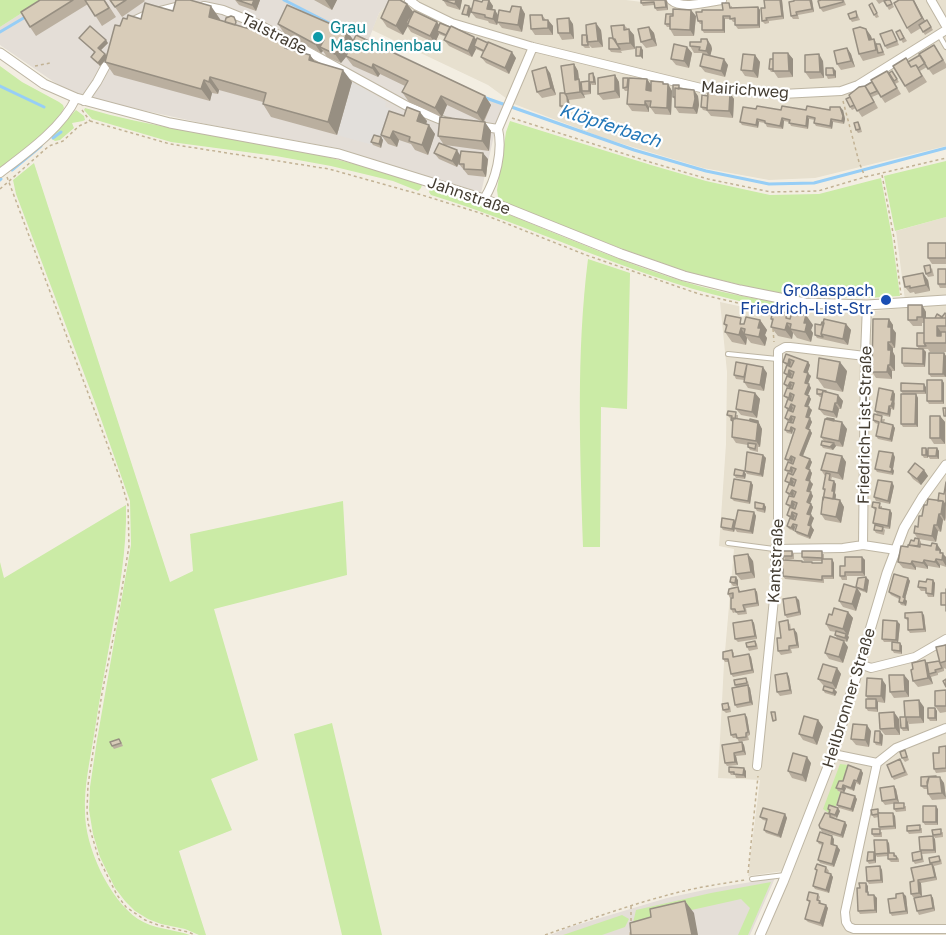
<!DOCTYPE html>
<meta charset="utf-8">
<style>
body{margin:0}
canvas{display:block;background:#f3eee2}
</style>
<canvas width="946" height="935"></canvas>
<script>
const g = document.querySelector('canvas').getContext('2d');
g.lineJoin = 'round';
function fill(path, color) { g.fillStyle = color; g.fill(path, 'evenodd'); }
function strokePath(path, color, width, dash) { g.strokeStyle = color; g.lineWidth = width; g.lineCap = dash ? 'butt' : 'round'; g.setLineDash(dash || []); g.stroke(path); }
function write(font, color, halo, rows, align = 'center') {
  g.font = font + ' "Golos Text",sans-serif'; g.lineWidth = 4.5; g.setLineDash([]); g.textBaseline = 'middle'; g.strokeStyle = halo; g.fillStyle = color; for (const [text, x, y, turn = 0] of rows) {
    g.save(); g.translate(x, y); g.rotate((+turn || 0) * Math.PI / 180); g.textAlign = isNaN(turn) ? turn : align; if (halo) g.strokeText(text, 0, 0); g.fillText(text, 0, 0); g.restore();
  }
}
const residential = new Path2D(`
 M 392,0 L 626,0 L 642,2 L 661,0 L 946,0 L 946,146 L 815,178 L 769,180 L 703,168 L 606,139 L 514,104 L 488,85 L 372,30 L 379,13 Z
 M 946,217 L 946,935 L 765,935 L 791,870 L 748,876 L 760,780 L 718,778 L 724,663 L 734,549 L 719,546 L 726,444 L 727,372 L 720,302 L 780,315 L 804,308 L 872,311 L 906,308 L 896,231 Z`);
const industrial = new Path2D(`
 M 42,0 L 392,0 L 379,13 L 369,39 L 505,106 L 495,131 L 481,193 L 336,148 L 206,124 L 73,95 L 0,45 L 0,27 Z
 M 775,878 L 750,935 L 550,935 L 570,927 L 667,898 L 709,889 Z`);
const green = new Path2D(`
 M 0,0 L 42,0 L 0,27 Z
 M 0,66 L 22,82 L 59,102 L 63,105 L 64,108 C 53,131 20,153 0,171 Z
 M 85,108 C 150,127 216,135 282,147 C 329,156 374,169 420,183 L 422,185 L 421,188 L 418,191 L 393,181 L 331,166 L 276,156 L 171,142 L 96,120 L 92,119 L 84,110 Z
 M 76,110 L 84,116 L 85,120 L 83,121 L 72,123 L 74,128 L 60,140 L 55,141 L 52,139 L 52,135 Z
 M 510,121 L 651,165 L 706,181 L 770,195 L 819,194 L 881,178 L 892,237 L 900,296 L 868,298 L 786,296 L 688,272 L 625,250 L 502,202 L 498,197 L 497,190 L 506,132 Z
 M 946,161 L 946,217 L 895,231 L 884,176 Z
 M 34,163 L 170,582 L 193,571 L 190,534 L 343,501 L 347,575 L 214,609 L 258,760 L 211,779 L 232,830 L 179,851 L 206,935 L 199,935 L 185,929 L 161,924 L 148,919 L 135,911 L 125,901 L 115,888 L 100,857 L 93,834 L 89,810 L 90,787 L 97,740 L 131,545 L 130,501 L 96,405 L 16,194 L 13,180 Z
 M 433,187 C 523,216 608,260 699,286 C 728,294 758,299 788,304 L 790,307 C 774,311 747,303 731,299 C 627,274 532,226 431,195 L 429,192 L 430,189 Z
 M 588,259 L 630,273 L 627,409 L 601,407 L 600,547 L 583,547 C 580,451 576,354 588,259 Z
 M 126,505 C 127,550 119,593 111,636 C 105,669 99,702 94,735 C 90,760 84,786 85,812 C 85,847 109,899 138,919 C 153,929 173,929 190,935 L 0,935 L 0,562 L 4,578 Z
 M 332,723 L 382,935 L 342,935 L 294,734 Z
 M 840,764 L 848,765 L 845,784 L 839,787 L 838,791 L 840,792 L 836,806 L 829,813 L 823,809 Z
 M 771,882 L 748,935 L 738,935 L 750,908 L 741,899 L 633,923 L 636,910 L 711,893 Z
 M 622,915 L 629,919 L 625,927 L 602,935 L 563,935 Z`);
const parking = new Path2D(`
 M 352,82 L 386,102 L 385,107 L 390,108 L 383,140 L 376,138 L 373,145 L 337,135 Z`);
const stream = new Path2D(`
 M 284,0 L 331,24
 M 0,32 L 27,16
 M 0,86 L 44,107
 M 483,97 L 634,150 L 706,171 L 769,184 L 814,183 L 946,148
 M 53,138 L 61,132
 M 12,170 L 41,146
 M 0,180 L 1,179`);
const path = new Path2D(`
 M 35,66 L 50,63
 M 843,101 L 859,162 L 865,177
 M 82,110 L 90,121
 M 512,118 L 653,163 L 708,179 L 771,192 L 818,191 L 865,177 L 946,158
 M 882,175 L 894,238 L 901,295
 M 7,177 L 121,481 L 128,505 L 129,546 L 117,619 L 102,693 L 88,785 L 87,810 L 88,823 L 99,859 L 117,895 L 126,907 L 145,920 L 158,925 L 188,932 L 195,935
 M 0,189 L 49,146 L 63,141 L 79,126 L 90,121 L 170,144 L 329,169 L 422,195 L 480,213 L 586,255 L 699,294 L 773,311
 M 773,329 L 774,342
 M 748,873 L 758,776
 M 631,906 L 631,922
 M 545,935 C 585,921 626,906 668,895 C 693,888 719,884 745,880
 M 630,935 L 631,927`);
const service = new Path2D(`
 M 939,35 L 946,47
 M 728,354 L 777,359
 M 728,543 L 774,549
 M 752,879 L 785,875`);
const minor = new Path2D(`
 M 409,0 L 417,6 L 452,23 L 533,47 L 701,88 L 782,94 L 841,91 L 858,85 L 946,30
 M 671,0 C 682,10 708,2 722,0
 M 931,0 L 946,26
 M 204,6 L 223,10 L 260,25 L 407,106 L 444,121 L 449,122
 M 129,23 L 148,14 L 183,5
 M 84,101 L 97,82 L 111,56
 M 479,126 L 498,129
 M 0,173 C 25,154 62,128 76,98
 M 484,199 C 496,180 503,151 498,129 L 533,47
 M 863,545 L 865,356 L 867,305
 M 775,549 L 843,548 L 863,545 L 896,550
 M 860,664 L 871,668 L 915,657 L 946,639
 M 946,728 L 896,748 L 877,763 L 845,912 L 846,922 L 849,927 L 854,929 L 946,929
 M 833,754 L 877,763
 M 757,766 L 775,589 L 775,549 L 778,536 L 778,351 L 785,347 L 790,347 L 865,356`);
const tertiary = new Path2D(`
 M 0,53 L 44,84 L 76,98 L 170,123 L 339,154 L 484,199 L 621,254 L 684,276 L 740,290 L 805,303 L 867,305 L 946,300
 M 760,935 L 783,882 L 833,754 L 887,573 L 904,528 L 922,498 L 946,465`);
const wall = new Path2D(`
 M 40,0 L 105,0 L 116,17 L 102,26 L 88,4 L 36,36 L 30,27 Z
 M 110,0 L 144,0 L 145,1 L 122,17 Z
 M 235,0 L 260,0 L 256,11 L 239,5 Z
 M 314,0 L 337,0 L 332,10 Z
 M 443,0 L 462,0 L 460,10 L 447,6 Z
 M 489,0 L 493,6 L 492,10 L 495,10 L 498,16 L 510,12 L 521,7 L 525,14 L 522,32 L 502,28 L 498,23 L 497,25 L 489,23 L 488,21 L 476,18 L 471,12 L 482,2 Z
 M 641,0 L 667,0 L 668,10 L 657,11 L 655,8 L 654,5 L 643,6 L 641,3 Z
 M 764,0 L 782,0 L 784,19 L 769,21 L 769,23 L 765,24 L 762,21 L 765,8 Z
 M 794,0 L 812,0 L 814,12 L 798,15 L 799,19 L 793,19 L 791,16 Z
 M 844,0 L 846,5 L 823,12 L 820,8 Z
 M 876,0 L 884,0 L 884,1 L 879,4 Z
 M 890,0 L 894,7 L 889,10 L 884,1 Z
 M 914,0 L 925,21 L 927,20 L 933,30 L 925,35 L 921,28 L 911,34 L 907,28 Z
 M 407,4 L 413,12 L 437,22 L 439,25 L 474,37 L 477,40 L 516,58 L 509,74 L 486,63 L 481,57 L 483,52 L 476,49 L 472,57 L 449,46 L 444,40 L 446,37 L 439,34 L 435,43 L 411,32 L 407,26 L 403,35 L 387,27 L 381,18 Z
 M 732,6 L 732,8 L 758,7 L 760,10 L 760,28 L 738,29 L 735,25 L 735,22 L 733,22 L 731,19 L 725,19 L 725,33 L 704,33 L 702,30 L 702,24 L 700,24 L 698,21 Z
 M 874,7 L 879,17 L 876,18 L 874,15 Z
 M 173,11 L 220,19 L 220,20 L 239,26 L 295,51 L 310,55 L 315,62 L 352,82 L 337,135 L 271,117 L 263,104 L 263,102 L 219,90 L 218,94 L 212,93 L 210,101 L 114,75 L 105,62 L 106,60 L 100,66 L 93,60 L 91,57 L 94,52 L 82,41 L 79,38 L 108,43 L 101,50 L 107,56 L 120,26 L 127,19 L 141,19 Z
 M 856,11 L 860,20 L 852,22 L 850,19 Z
 M 542,15 L 546,20 L 548,20 L 553,26 L 553,35 L 535,35 L 531,29 Z
 M 696,16 L 694,36 L 674,36 L 670,29 L 670,27 L 667,27 L 665,24 Z
 M 278,24 L 354,40 L 485,96 L 491,105 L 484,122 L 491,131 L 489,151 L 445,145 L 460,155 L 488,159 L 486,177 L 468,175 L 459,164 L 460,161 L 457,167 L 439,159 L 434,153 L 444,145 L 438,136 L 441,117 L 409,102 L 402,92 L 405,86 L 380,74 L 378,77 L 353,66 L 346,57 L 341,63 L 327,57 L 323,51 L 321,53 L 284,33 ZM 447,105 L 483,122 L 442,117 Z
 M 573,24 L 574,39 L 562,40 L 558,33 Z
 M 624,25 L 634,35 L 635,49 L 621,51 L 622,53 L 611,52 L 609,49 L 613,38 Z
 M 649,27 L 654,33 L 657,46 L 646,48 L 641,42 Z
 M 866,29 L 871,36 L 872,39 L 874,39 L 877,44 L 880,44 L 885,55 L 863,61 L 859,54 Z
 M 601,30 L 603,47 L 592,48 L 589,45 L 590,48 L 585,48 L 582,45 L 587,35 Z
 M 900,30 L 907,41 L 903,43 L 896,32 Z
 M 894,33 L 899,45 L 887,49 L 885,46 Z
 M 711,45 L 712,49 L 710,56 L 728,65 L 725,77 L 705,72 L 700,66 L 703,55 L 702,53 L 694,53 L 690,46 Z
 M 687,47 L 692,53 L 689,68 L 676,65 L 671,59 Z
 M 847,48 L 851,54 L 855,67 L 841,70 L 837,64 Z
 M 938,51 L 946,64 L 946,68 L 933,75 L 927,67 L 920,71 L 927,82 L 909,93 L 905,86 L 908,62 Z
 M 788,53 L 793,59 L 793,77 L 778,78 L 774,72 L 771,72 L 769,69 L 773,59 Z
 M 755,55 L 760,62 L 758,78 L 745,76 L 741,70 Z
 M 823,61 L 824,78 L 810,79 L 805,72 Z
 M 574,64 L 578,71 L 579,80 L 581,82 L 589,81 L 591,84 L 591,94 L 584,95 L 585,98 L 569,100 L 570,109 L 563,110 L 560,106 Z
 M 833,68 L 836,71 L 836,78 L 828,79 L 826,75 Z
 M 892,71 L 899,82 L 895,84 L 901,94 L 885,103 L 879,94 L 872,97 L 878,108 L 862,117 L 856,108 L 852,110 L 850,107 L 865,86 L 889,74 Z
 M 550,73 L 556,95 L 542,98 L 537,92 Z
 M 615,75 L 619,82 L 620,98 L 603,100 L 598,94 Z
 M 595,77 L 596,85 L 592,85 L 589,82 Z
 M 628,78 L 629,80 L 647,79 L 651,85 L 668,84 L 672,91 L 671,115 L 655,114 L 650,107 L 649,107 L 649,112 L 632,111 L 627,104 L 628,91 L 625,91 L 623,88 Z
 M 681,88 L 698,96 L 699,105 L 697,114 L 679,113 L 675,107 L 675,100 L 673,97 Z
 M 730,93 L 734,99 L 733,118 L 711,116 L 707,111 L 703,110 L 701,107 L 708,96 Z
 M 756,109 L 843,110 L 845,119 L 844,124 L 833,122 L 832,129 L 816,126 L 814,123 L 815,120 L 809,119 L 808,129 L 791,126 L 789,122 L 784,121 L 783,129 L 767,127 L 765,123 L 759,122 L 758,128 L 742,125 L 740,122 Z
 M 404,116 L 427,121 L 426,124 L 435,134 L 428,155 L 415,150 L 411,144 L 399,140 L 397,147 L 388,144 L 381,135 Z
 M 858,122 L 860,125 L 862,132 L 858,133 L 856,130 Z
 M 381,137 L 383,140 L 381,148 L 373,145 L 371,142 Z
 M 946,243 L 946,264 L 932,264 L 928,258 Z
 M 932,268 L 934,276 L 928,277 L 926,274 Z
 M 946,269 L 946,288 L 940,288 L 938,284 Z
 M 928,280 L 930,291 L 915,294 L 914,292 L 910,293 L 905,287 Z
 M 922,305 L 926,312 L 926,318 L 935,318 L 942,317 L 946,314 L 946,352 L 930,352 L 928,349 L 924,349 L 926,352 L 925,367 L 904,367 L 902,363 L 919,349 L 917,346 L 924,333 L 924,323 L 922,323 L 922,326 L 913,326 L 908,320 Z
 M 790,318 L 813,325 L 811,330 L 813,333 L 811,342 L 797,338 L 793,333 L 792,339 L 778,336 L 771,327 L 772,321 L 771,319 Z
 M 889,319 L 893,325 L 893,329 L 896,333 L 895,348 L 893,348 L 893,352 L 895,356 L 895,371 L 892,371 L 892,379 L 876,378 L 872,372 Z
 M 760,320 L 767,330 L 765,335 L 767,338 L 765,346 L 751,343 L 747,338 L 746,345 L 732,342 L 725,332 L 726,327 L 724,324 L 744,324 Z
 M 846,324 L 851,330 L 848,345 L 817,338 L 815,335 L 821,325 Z
 M 944,353 L 946,356 L 946,377 L 931,377 L 929,374 Z
 M 786,354 L 808,362 L 810,365 L 807,373 L 811,376 L 808,384 L 811,388 L 808,395 L 811,399 L 808,407 L 812,410 L 809,418 L 812,422 L 809,429 L 812,433 L 803,456 L 812,462 L 809,470 L 812,473 L 810,481 L 813,484 L 810,492 L 813,496 L 810,503 L 813,507 L 810,515 L 814,518 L 811,526 L 814,530 L 810,539 L 797,534 L 795,531 L 796,527 L 795,527 L 794,531 L 789,529 L 787,526 L 790,518 L 787,515 L 789,507 L 786,504 L 789,496 L 786,492 L 789,484 L 785,481 L 788,473 L 785,470 L 788,462 L 785,459 L 795,431 L 793,430 L 792,434 L 787,433 L 785,430 L 788,422 L 785,418 L 788,411 L 785,407 L 787,399 L 784,396 L 787,388 L 784,384 L 787,376 L 784,373 L 786,365 L 783,362 Z
 M 847,371 L 843,392 L 824,388 L 817,378 Z
 M 767,373 L 764,391 L 748,388 L 744,382 L 744,380 L 736,379 L 734,375 Z
 M 942,380 L 944,383 L 944,404 L 929,404 L 927,401 Z
 M 926,387 L 926,394 L 905,394 L 916,394 L 918,398 L 918,427 L 903,427 L 901,424 L 903,394 L 901,391 Z
 M 893,391 L 895,394 L 894,402 L 895,403 L 894,410 L 891,409 L 890,417 L 877,414 L 875,411 Z
 M 828,392 L 838,395 L 843,401 L 841,409 L 839,409 L 837,418 L 824,415 L 819,409 L 822,397 L 820,397 L 817,394 Z
 M 755,393 L 760,399 L 757,418 L 741,415 L 736,409 Z
 M 727,415 L 738,415 L 738,419 L 760,424 L 760,426 L 762,429 L 760,447 L 758,447 L 758,452 L 750,450 L 748,447 L 748,445 L 736,443 L 732,437 L 733,423 L 731,420 L 731,419 Z
 M 940,416 L 945,422 L 945,444 L 934,444 L 930,438 Z
 M 885,419 L 884,423 L 895,428 L 892,442 L 878,439 L 876,436 L 878,424 L 875,423 L 873,420 Z
 M 836,421 L 847,429 L 843,447 L 836,446 L 833,450 L 823,448 L 821,445 L 824,441 L 821,437 Z
 M 937,448 L 939,451 L 939,459 L 930,459 L 928,456 L 928,453 L 928,458 L 924,458 L 922,455 Z
 M 763,455 L 766,458 L 763,477 L 747,474 L 745,471 Z
 M 842,456 L 846,462 L 843,480 L 832,477 L 831,480 L 836,484 L 835,493 L 836,495 L 835,499 L 840,500 L 844,507 L 841,523 L 825,520 L 821,514 L 824,491 L 823,489 L 825,476 L 821,470 Z
 M 895,457 L 893,469 L 894,471 L 893,475 L 877,472 L 875,469 Z
 M 924,470 L 928,476 L 921,485 L 913,479 L 908,472 Z
 M 746,474 L 745,479 L 736,478 L 734,475 Z
 M 751,482 L 753,485 L 750,504 L 734,501 L 731,498 Z
 M 946,482 L 946,518 L 945,521 L 943,520 L 941,532 L 938,531 L 936,542 L 919,539 L 921,542 L 921,544 L 941,550 L 941,552 L 946,557 L 946,567 L 940,565 L 940,568 L 928,566 L 928,569 L 916,567 L 916,570 L 903,568 L 898,562 L 909,545 L 918,539 L 914,533 L 918,527 L 927,505 L 938,500 L 944,494 Z
 M 894,486 L 890,504 L 876,501 L 874,497 Z
 M 764,504 L 766,507 L 765,513 L 757,511 L 755,508 Z
 M 882,506 L 882,508 L 892,513 L 890,529 L 883,528 L 885,530 L 884,535 L 876,533 L 874,530 L 875,526 L 873,523 L 875,510 L 872,507 Z
 M 754,512 L 756,516 L 753,534 L 737,532 L 735,529 L 734,532 L 723,530 L 721,527 L 734,520 L 735,523 Z
 M 792,551 L 794,554 L 794,559 L 785,559 L 782,556 Z
 M 824,554 L 824,559 L 832,559 L 834,563 L 834,579 L 824,579 L 824,583 L 785,579 L 783,576 L 783,572 L 780,572 L 778,569 L 785,559 L 802,561 L 803,562 L 812,562 L 813,563 L 822,563 L 822,561 L 804,561 L 802,557 Z
 M 862,557 L 865,560 L 865,576 L 847,576 L 847,580 L 842,580 L 840,576 L 845,566 Z
 M 753,561 L 755,578 L 741,580 L 736,574 Z
 M 908,578 L 910,581 L 905,599 L 907,601 L 906,606 L 901,605 L 899,602 L 899,599 L 891,595 L 889,592 Z
 M 738,580 L 738,586 L 733,586 L 730,582 Z
 M 869,580 L 867,593 L 859,590 L 856,587 Z
 M 933,580 L 935,583 L 934,597 L 928,597 L 926,593 L 926,591 L 921,591 L 918,587 L 926,582 Z
 M 857,588 L 861,594 L 856,611 L 843,607 L 839,601 Z
 M 755,589 L 757,592 L 759,606 L 746,608 L 747,614 L 738,615 L 736,612 L 733,613 L 731,609 L 733,597 L 730,598 L 728,594 L 740,590 L 740,592 Z
 M 799,600 L 801,615 L 787,618 L 785,615 Z
 M 848,612 L 853,618 L 848,636 L 849,637 L 847,642 L 837,638 L 835,635 L 836,632 L 830,631 L 826,624 L 832,615 Z
 M 924,615 L 926,632 L 910,633 L 908,630 L 908,621 L 905,618 Z
 M 752,620 L 754,623 L 757,639 L 738,642 L 735,639 Z
 M 790,623 L 791,630 L 797,633 L 799,648 L 791,649 L 792,653 L 781,655 L 778,651 L 781,638 Z
 M 900,624 L 898,643 L 900,643 L 902,646 L 902,654 L 894,653 L 892,650 L 892,642 L 884,642 L 882,639 Z
 M 755,641 L 757,644 L 758,649 L 749,651 L 747,647 Z
 M 946,645 L 946,669 L 944,668 L 944,671 L 938,673 L 938,675 L 931,677 L 933,684 L 918,687 L 913,681 L 913,669 L 925,660 L 927,663 L 939,661 Z
 M 848,647 L 843,663 L 829,659 L 825,653 Z
 M 732,650 L 734,653 L 734,656 L 751,657 L 754,673 L 733,677 L 731,674 L 729,662 L 725,662 L 723,659 Z
 M 837,668 L 841,674 L 836,689 L 834,689 L 837,692 L 835,696 L 825,693 L 823,690 L 824,686 L 823,685 L 818,679 Z
 M 787,673 L 789,677 L 792,694 L 780,696 L 777,692 Z
 M 904,675 L 909,681 L 909,697 L 894,698 L 890,692 Z
 M 748,681 L 749,686 L 748,686 L 750,688 L 753,705 L 737,708 L 735,705 L 736,687 L 735,685 Z
 M 886,685 L 885,703 L 878,702 L 878,712 L 868,711 L 866,708 L 868,699 L 866,696 Z
 M 946,690 L 946,712 L 940,713 L 935,706 Z
 M 730,706 L 731,712 L 726,713 L 723,710 Z
 M 924,707 L 924,723 L 909,724 L 908,722 L 909,731 L 903,731 L 901,728 L 905,717 Z
 M 935,708 L 937,711 L 937,721 L 930,721 L 928,718 Z
 M 747,717 L 750,735 L 748,736 L 749,740 L 739,742 L 737,738 L 733,738 L 731,735 Z
 M 899,719 L 900,735 L 885,735 L 880,729 Z
 M 818,720 L 823,727 L 817,745 L 803,740 L 799,734 Z
 M 871,731 L 869,747 L 856,745 L 851,739 Z
 M 883,735 L 882,746 L 876,745 L 874,742 Z
 M 121,742 L 123,746 L 114,749 L 112,746 Z
 M 742,742 L 744,745 L 746,755 L 736,756 L 738,765 L 727,766 L 725,763 Z
 M 946,746 L 946,772 L 936,773 L 934,769 L 939,753 Z
 M 905,750 L 909,760 L 905,762 L 902,758 Z
 M 902,762 L 908,775 L 894,780 L 892,777 Z
 M 811,763 L 806,782 L 792,778 L 788,771 Z
 M 861,770 L 863,773 L 860,785 L 856,783 L 854,791 L 846,788 L 844,793 L 838,791 L 836,788 L 843,781 Z
 M 746,771 L 746,778 L 736,778 L 735,775 L 731,775 L 729,772 Z
 M 936,777 L 944,783 L 946,799 L 932,800 L 928,794 L 928,789 L 924,789 L 921,786 Z
 M 896,789 L 899,803 L 885,805 L 882,801 Z
 M 857,799 L 853,812 L 839,808 L 837,805 Z
 M 906,806 L 906,811 L 896,812 L 894,809 Z
 M 828,809 L 840,811 L 837,818 L 832,816 L 847,825 L 843,838 L 822,832 L 820,828 L 830,814 Z
 M 938,809 L 938,825 L 925,825 L 923,822 Z
 M 880,812 L 880,813 L 895,816 L 896,829 L 881,830 L 879,827 L 879,817 L 874,818 L 872,815 Z
 M 785,814 L 787,818 L 781,838 L 766,833 L 764,830 L 767,821 L 763,820 L 760,817 Z
 M 922,828 L 922,833 L 909,834 L 907,831 Z
 M 882,832 L 882,837 L 874,837 L 872,834 Z
 M 943,832 L 943,837 L 935,838 L 933,835 Z
 M 834,839 L 834,845 L 837,846 L 840,850 L 834,867 L 820,863 L 818,860 L 823,845 L 819,844 L 817,841 Z
 M 935,839 L 936,853 L 922,854 L 924,862 L 915,864 L 913,861 L 920,851 Z
 M 889,843 L 890,853 L 894,853 L 899,859 L 899,862 L 891,862 L 888,859 L 888,856 L 877,857 L 875,854 Z
 M 874,852 L 876,855 L 876,863 L 869,864 L 867,861 Z
 M 941,859 L 942,864 L 934,866 L 937,880 L 921,883 L 922,897 L 931,895 L 933,898 L 935,911 L 919,915 L 917,911 L 922,897 L 913,897 L 911,894 L 914,881 L 931,864 L 930,863 Z
 M 880,866 L 882,870 L 883,883 L 869,884 L 867,881 Z
 M 826,867 L 829,871 L 828,873 L 833,877 L 829,893 L 815,889 L 813,886 L 817,872 L 815,869 Z
 M 868,886 L 868,893 L 869,895 L 874,895 L 877,898 L 877,913 L 860,914 L 858,911 Z
 M 818,894 L 820,897 L 819,900 L 822,904 L 828,908 L 823,927 L 808,922 L 805,919 L 810,903 L 807,900 Z
 M 906,896 L 908,914 L 892,916 L 890,913 Z`);
const shadedWall = new Path2D(`
 M 254,0 L 260,0 L 256,11 L 252,5 Z
 M 325,0 L 337,0 L 332,10 Z
 M 456,0 L 462,0 L 460,10 L 455,4 Z
 M 489,0 L 493,6 L 491,15 L 487,9 Z
 M 665,0 L 667,1 L 668,10 L 666,7 Z
 M 780,0 L 782,0 L 784,19 L 782,16 Z
 M 810,0 L 812,0 L 814,12 L 812,9 Z
 M 913,0 L 914,0 L 927,25 L 922,18 Z
 M 407,4 L 414,13 L 406,23 L 408,26 L 403,35 L 396,26 Z
 M 211,6 L 220,19 L 218,30 L 209,17 Z
 M 469,6 L 472,9 L 469,18 L 467,15 Z
 M 521,7 L 525,14 L 522,32 L 518,25 Z
 M 758,7 L 760,10 L 760,28 L 758,25 Z
 M 495,10 L 499,17 L 497,25 L 493,19 Z
 M 691,10 L 696,16 L 694,36 L 690,30 Z
 M 723,16 L 725,19 L 725,33 L 723,30 Z
 M 569,18 L 573,24 L 574,39 L 570,33 Z
 M 548,20 L 553,26 L 553,35 L 548,28 Z
 M 437,22 L 441,28 L 437,31 L 439,34 L 435,43 L 430,36 Z
 M 596,23 L 601,30 L 603,47 L 598,41 Z
 M 649,27 L 654,33 L 657,46 L 652,39 Z
 M 629,29 L 634,35 L 635,49 L 630,43 Z
 M 866,29 L 871,36 L 874,46 L 869,40 Z
 M 347,31 L 354,41 L 350,52 L 341,63 L 335,54 Z
 M 474,37 L 479,43 L 474,46 L 476,49 L 472,57 L 468,51 Z
 M 318,38 L 325,47 L 320,47 L 323,51 L 321,53 L 315,44 Z
 M 707,39 L 711,45 L 712,49 L 710,57 L 706,51 Z
 M 106,40 L 108,43 L 100,51 L 98,48 Z
 M 287,40 L 296,52 L 285,48 Z
 M 641,47 L 643,50 L 643,59 L 640,56 Z
 M 687,47 L 692,53 L 689,68 L 684,61 Z
 M 847,48 L 851,54 L 855,67 L 851,61 Z
 M 512,52 L 516,58 L 509,74 L 505,68 Z
 M 788,53 L 793,59 L 793,77 L 789,71 Z
 M 105,54 L 108,57 L 100,66 L 98,63 Z
 M 819,54 L 823,61 L 824,78 L 820,72 Z
 M 310,55 L 319,67 L 309,60 Z
 M 755,55 L 760,62 L 758,78 L 753,71 Z
 M 724,59 L 728,65 L 725,77 L 721,71 Z
 M 373,64 L 380,74 L 378,77 L 372,68 Z
 M 574,64 L 578,71 L 579,80 L 583,86 L 582,91 L 584,95 L 585,98 L 580,92 L 575,80 Z
 M 546,67 L 550,73 L 556,95 L 551,88 Z
 M 833,68 L 836,71 L 836,78 L 834,75 Z
 M 343,70 L 352,82 L 337,135 L 328,122 Z
 M 593,73 L 595,77 L 596,85 L 594,82 Z
 M 615,75 L 619,82 L 620,98 L 615,91 Z
 M 210,77 L 219,90 L 218,94 L 209,82 Z
 M 647,79 L 651,85 L 651,97 L 646,90 Z
 M 204,80 L 212,93 L 210,101 L 201,89 Z
 M 589,81 L 591,84 L 591,94 L 589,91 Z
 M 668,84 L 672,91 L 671,115 L 667,108 Z
 M 694,90 L 698,96 L 699,105 L 697,114 L 693,108 Z
 M 730,93 L 734,99 L 733,118 L 729,111 Z
 M 441,96 L 447,105 L 442,117 L 435,108 Z
 M 485,96 L 491,105 L 483,122 L 477,113 Z
 M 567,97 L 569,100 L 570,109 L 568,106 Z
 M 645,101 L 649,107 L 649,112 L 645,105 Z
 M 840,107 L 843,110 L 845,119 L 844,124 L 842,121 Z
 M 420,112 L 427,121 L 424,130 L 417,121 Z
 M 807,116 L 809,119 L 808,129 L 806,126 Z
 M 782,118 L 784,121 L 783,129 L 780,126 Z
 M 757,119 L 759,122 L 758,128 L 756,125 Z
 M 831,119 L 833,122 L 832,129 L 830,126 Z
 M 485,122 L 491,131 L 489,151 L 482,141 Z
 M 429,125 L 435,134 L 428,155 L 422,145 Z
 M 393,131 L 399,140 L 397,147 L 390,138 Z
 M 381,137 L 383,140 L 381,148 L 379,144 Z
 M 457,150 L 461,157 L 457,167 L 452,161 Z
 M 483,153 L 488,159 L 486,177 L 482,170 Z
 M 923,273 L 928,280 L 930,291 L 926,285 Z
 M 922,305 L 926,312 L 926,323 L 922,317 Z
 M 806,315 L 813,325 L 811,330 L 813,333 L 811,342 L 805,332 L 804,323 Z
 M 889,319 L 893,325 L 893,329 L 896,333 L 895,348 L 891,342 L 888,327 Z
 M 760,320 L 767,330 L 765,335 L 767,338 L 765,346 L 759,337 L 758,328 Z
 M 787,323 L 793,333 L 792,339 L 785,330 Z
 M 846,324 L 851,330 L 848,345 L 843,339 Z
 M 937,326 L 943,335 L 937,336 Z
 M 741,328 L 747,338 L 746,345 L 739,335 Z
 M 888,342 L 893,348 L 893,352 L 895,356 L 895,371 L 890,365 L 888,350 Z
 M 923,349 L 926,352 L 925,367 L 923,364 Z
 M 944,353 L 946,356 L 946,377 L 943,374 Z
 M 789,359 L 791,362 L 790,367 L 788,364 Z
 M 808,362 L 810,365 L 807,375 L 804,372 Z
 M 840,362 L 847,371 L 843,392 L 836,382 Z
 M 888,365 L 892,371 L 892,379 L 887,372 Z
 M 763,367 L 767,373 L 764,391 L 760,385 Z
 M 789,370 L 792,374 L 790,378 L 788,375 Z
 M 808,373 L 811,376 L 807,386 L 805,383 Z
 M 942,380 L 944,383 L 944,404 L 942,401 Z
 M 790,382 L 792,385 L 790,389 L 788,386 Z
 M 809,384 L 811,388 L 807,397 L 805,394 Z
 M 924,384 L 926,387 L 926,394 L 924,391 Z
 M 893,391 L 895,394 L 894,410 L 891,406 L 891,400 Z
 M 755,393 L 760,399 L 757,418 L 752,412 Z
 M 790,393 L 792,396 L 791,401 L 789,398 Z
 M 916,394 L 918,398 L 918,427 L 915,424 Z
 M 838,395 L 843,401 L 841,409 L 837,403 Z
 M 809,396 L 811,399 L 807,409 L 805,406 Z
 M 835,403 L 839,409 L 837,418 L 833,412 Z
 M 791,404 L 793,408 L 791,412 L 789,409 Z
 M 889,406 L 891,409 L 890,417 L 888,414 Z
 M 809,407 L 812,410 L 808,420 L 806,417 Z
 M 791,416 L 793,419 L 791,423 L 789,420 Z
 M 940,416 L 945,422 L 945,444 L 940,438 Z
 M 810,418 L 812,422 L 808,431 L 806,428 Z
 M 758,421 L 762,429 L 760,447 L 756,441 Z
 M 842,422 L 847,429 L 843,447 L 839,441 Z
 M 893,425 L 895,428 L 892,442 L 890,439 Z
 M 791,427 L 793,430 L 792,434 L 790,431 Z
 M 810,430 L 812,433 L 802,458 L 800,455 Z
 M 834,443 L 836,446 L 833,450 L 830,447 Z
 M 926,448 L 928,451 L 928,458 L 926,455 Z
 M 937,448 L 939,451 L 939,459 L 936,456 Z
 M 893,453 L 895,457 L 893,469 L 894,471 L 893,475 L 891,472 L 890,467 Z
 M 763,455 L 766,458 L 763,477 L 760,474 Z
 M 791,456 L 793,459 L 792,463 L 789,460 Z
 M 842,456 L 846,462 L 843,480 L 838,473 Z
 M 810,459 L 812,462 L 808,472 L 806,468 Z
 M 791,467 L 793,470 L 792,474 L 790,471 Z
 M 810,470 L 812,473 L 809,483 L 806,480 Z
 M 924,470 L 928,476 L 921,485 L 917,479 Z
 M 744,471 L 746,474 L 745,479 L 743,476 Z
 M 791,478 L 794,482 L 792,486 L 790,483 Z
 M 810,481 L 813,484 L 809,494 L 807,491 Z
 M 834,481 L 836,484 L 835,493 L 836,495 L 835,505 L 833,502 L 832,491 Z
 M 751,482 L 753,485 L 750,504 L 748,501 Z
 M 892,482 L 894,486 L 890,504 L 888,501 Z
 M 792,490 L 794,493 L 793,497 L 790,494 Z
 M 811,492 L 813,496 L 809,506 L 807,502 Z
 M 840,500 L 844,507 L 841,523 L 836,517 Z
 M 792,501 L 795,504 L 793,509 L 791,506 Z
 M 943,501 L 946,502 L 945,521 L 941,514 Z
 M 764,504 L 766,507 L 765,513 L 763,509 Z
 M 811,504 L 813,507 L 810,517 L 807,514 Z
 M 890,510 L 892,513 L 890,529 L 888,526 Z
 M 754,512 L 756,516 L 753,534 L 750,531 Z
 M 792,512 L 795,516 L 793,520 L 791,517 Z
 M 939,514 L 943,520 L 941,532 L 937,525 Z
 M 811,515 L 814,518 L 810,528 L 808,525 Z
 M 734,520 L 736,523 L 734,532 L 732,529 Z
 M 793,524 L 795,527 L 794,531 L 791,528 Z
 M 934,525 L 938,531 L 936,542 L 932,536 Z
 M 811,526 L 814,530 L 810,539 L 808,536 Z
 M 937,544 L 941,550 L 941,552 L 946,557 L 946,566 L 936,550 Z
 M 748,554 L 753,561 L 755,578 L 751,572 Z
 M 862,557 L 865,560 L 865,576 L 862,572 Z
 M 832,559 L 834,563 L 834,579 L 832,576 Z
 M 936,559 L 940,565 L 940,568 L 935,562 Z
 M 924,560 L 928,566 L 928,569 L 923,563 Z
 M 912,561 L 916,567 L 916,570 L 911,564 Z
 M 736,577 L 738,580 L 738,586 L 735,583 Z
 M 866,577 L 869,580 L 867,593 L 864,590 Z
 M 908,578 L 910,581 L 905,599 L 907,601 L 906,606 L 903,603 L 903,597 Z
 M 933,580 L 935,583 L 934,597 L 932,594 Z
 M 857,588 L 861,594 L 856,611 L 852,604 Z
 M 755,589 L 757,592 L 759,606 L 757,603 Z
 M 796,597 L 799,600 L 801,615 L 799,612 Z
 M 848,612 L 853,618 L 848,636 L 843,629 Z
 M 922,612 L 924,615 L 926,632 L 924,629 Z
 M 752,620 L 754,623 L 757,639 L 755,636 Z
 M 897,621 L 900,624 L 898,643 L 896,640 Z
 M 794,629 L 797,633 L 799,648 L 797,645 Z
 M 846,634 L 849,637 L 847,642 L 845,638 Z
 M 844,641 L 848,647 L 843,663 L 839,657 Z
 M 900,643 L 902,646 L 902,654 L 900,651 Z
 M 749,654 L 751,657 L 754,673 L 752,670 Z
 M 925,660 L 929,667 L 929,674 L 931,677 L 933,684 L 928,678 Z
 M 837,668 L 841,674 L 836,689 L 832,683 Z
 M 787,673 L 789,677 L 792,694 L 790,690 Z
 M 904,675 L 909,681 L 909,697 L 905,691 Z
 M 882,679 L 886,685 L 885,703 L 881,696 Z
 M 748,685 L 750,688 L 753,705 L 750,702 Z
 M 834,689 L 837,692 L 835,696 L 833,693 Z
 M 876,699 L 878,702 L 878,712 L 876,708 Z
 M 919,700 L 924,707 L 924,723 L 920,717 Z
 M 935,708 L 937,711 L 937,721 L 935,718 Z
 M 894,712 L 899,719 L 900,735 L 895,728 Z
 M 745,714 L 747,717 L 750,735 L 748,732 Z
 M 906,719 L 908,722 L 909,731 L 906,728 Z
 M 818,720 L 823,727 L 817,745 L 813,738 Z
 M 867,725 L 871,731 L 869,747 L 865,740 Z
 M 880,731 L 883,735 L 882,746 L 880,743 Z
 M 742,742 L 744,745 L 746,755 L 743,751 Z
 M 734,753 L 736,756 L 738,765 L 735,762 Z
 M 807,757 L 811,763 L 806,782 L 802,775 Z
 M 744,768 L 746,771 L 746,778 L 743,775 Z
 M 861,770 L 863,773 L 860,785 L 857,781 Z
 M 940,777 L 944,783 L 946,798 L 942,793 Z
 M 854,780 L 856,783 L 854,791 L 851,788 Z
 M 843,785 L 846,788 L 844,793 L 842,789 Z
 M 894,786 L 896,789 L 899,803 L 896,799 Z
 M 855,796 L 857,799 L 853,812 L 851,809 Z
 M 936,806 L 938,809 L 938,825 L 936,822 Z
 M 838,808 L 840,811 L 837,818 L 835,815 Z
 M 893,813 L 895,816 L 896,829 L 894,826 Z
 M 785,814 L 787,818 L 781,838 L 778,835 Z
 M 845,822 L 847,825 L 843,838 L 841,835 Z
 M 832,836 L 834,839 L 833,848 L 831,844 Z
 M 933,836 L 935,839 L 936,853 L 934,850 Z
 M 887,840 L 889,843 L 890,856 L 888,853 Z
 M 837,846 L 840,850 L 834,867 L 832,864 Z
 M 874,852 L 876,855 L 876,863 L 874,860 Z
 M 932,864 L 934,867 L 937,880 L 935,877 Z
 M 880,866 L 882,870 L 883,883 L 881,880 Z
 M 831,874 L 833,877 L 829,893 L 826,890 Z
 M 918,880 L 921,883 L 922,897 L 919,893 Z
 M 866,883 L 868,886 L 868,893 L 870,898 L 866,892 Z
 M 903,893 L 906,896 L 908,914 L 906,911 Z
 M 874,895 L 877,898 L 877,913 L 875,910 Z
 M 931,895 L 933,898 L 935,911 L 933,908 Z
 M 685,901 L 694,913 L 698,935 L 692,935 Z
 M 826,905 L 828,908 L 823,927 L 820,923 Z`);
const building = new Path2D(`
 M 40,0 L 73,0 L 30,27 L 21,12 Z
 M 85,0 L 104,0 L 109,8 L 95,16 Z
 M 110,0 L 126,0 L 115,7 Z
 M 176,0 L 190,0 L 211,6 L 209,17 L 287,40 L 285,48 L 310,55 L 309,60 L 343,70 L 328,122 L 263,104 L 266,93 L 210,77 L 209,82 L 204,80 L 201,89 L 105,62 L 115,25 L 120,26 L 123,18 L 127,19 L 128,15 L 141,19 L 145,3 L 173,11 Z
 M 237,0 L 254,0 L 252,5 Z
 M 389,0 L 400,0 L 407,4 L 396,26 L 381,18 Z
 M 443,0 L 456,0 L 455,4 Z
 M 474,0 L 482,2 L 483,0 L 489,0 L 487,9 L 495,10 L 493,19 L 485,17 L 485,15 L 471,12 Z
 M 641,0 L 665,0 L 666,7 L 655,8 L 654,2 L 641,3 Z
 M 764,0 L 780,0 L 782,16 L 766,18 L 767,20 L 762,21 L 761,8 L 765,8 Z
 M 794,0 L 810,0 L 812,9 L 796,12 L 797,15 L 791,16 L 789,2 L 794,1 Z
 M 821,0 L 843,0 L 843,2 L 820,8 L 818,1 Z
 M 887,0 L 890,0 L 892,4 L 887,6 L 884,1 Z
 M 899,0 L 913,0 L 922,18 L 907,28 L 894,3 Z
 M 722,3 L 729,3 L 730,8 L 758,7 L 758,25 L 735,25 L 735,18 L 730,19 L 730,16 L 723,16 L 723,30 L 702,30 L 702,21 L 698,21 L 696,12 L 702,12 L 702,10 L 723,10 Z
 M 872,3 L 877,13 L 874,15 L 869,5 Z
 M 287,5 L 347,31 L 344,43 L 335,54 L 320,47 L 324,40 L 318,38 L 315,44 L 278,24 Z
 M 465,5 L 469,6 L 467,15 L 462,14 Z
 M 512,6 L 521,7 L 518,25 L 497,22 L 499,10 L 510,12 Z
 M 673,9 L 691,10 L 690,30 L 670,29 L 670,16 L 673,16 Z
 M 414,11 L 437,22 L 430,36 L 407,25 Z
 M 856,11 L 857,17 L 850,19 L 848,14 Z
 M 411,13 L 412,13 L 408,24 L 406,23 Z
 M 666,14 L 673,14 L 673,16 L 670,16 L 670,24 L 665,24 Z
 M 530,15 L 542,15 L 543,20 L 548,20 L 548,28 L 531,29 Z
 M 231,16 L 234,17 L 236,22 L 235,25 L 225,22 L 226,18 Z
 M 569,18 L 570,33 L 558,33 L 557,19 Z
 M 927,20 L 931,27 L 923,32 L 919,25 Z
 M 440,23 L 450,27 L 446,35 L 437,31 Z
 M 596,23 L 598,41 L 587,42 L 586,25 Z
 M 624,25 L 624,30 L 629,29 L 630,43 L 617,44 L 615,39 L 613,39 L 611,26 Z
 M 90,26 L 106,40 L 98,48 L 105,54 L 98,63 L 91,57 L 95,52 L 79,38 Z
 M 451,26 L 474,37 L 468,51 L 444,40 Z
 M 649,27 L 652,39 L 641,42 L 638,29 Z
 M 860,27 L 866,29 L 869,40 L 874,39 L 876,50 L 859,54 L 853,29 Z
 M 892,30 L 897,41 L 885,46 L 880,34 Z
 M 900,30 L 904,38 L 900,40 L 896,32 Z
 M 356,35 L 485,96 L 477,113 L 441,96 L 435,108 L 402,92 L 408,81 L 373,64 L 372,68 L 346,56 Z
 M 582,35 L 587,35 L 588,45 L 582,45 Z
 M 477,38 L 488,43 L 484,51 L 474,46 Z
 M 609,38 L 613,38 L 620,49 L 609,49 Z
 M 701,39 L 707,39 L 708,43 L 706,51 L 699,50 L 700,47 L 690,46 L 690,42 L 701,42 Z
 M 488,42 L 512,52 L 505,68 L 481,57 Z
 M 674,44 L 687,47 L 684,61 L 671,59 Z
 M 876,44 L 880,44 L 883,52 L 878,53 Z
 M 934,45 L 943,60 L 928,69 L 919,54 Z
 M 636,47 L 641,47 L 640,56 L 636,56 Z
 M 847,48 L 851,61 L 837,64 L 834,51 Z
 M 773,53 L 788,53 L 789,71 L 773,71 Z
 M 703,54 L 724,59 L 721,71 L 700,66 Z
 M 743,54 L 755,55 L 753,71 L 741,70 Z
 M 819,54 L 820,72 L 805,72 L 805,55 Z
 M 920,55 L 925,63 L 918,68 L 916,65 L 911,67 L 908,62 Z
 M 906,58 L 911,67 L 916,65 L 922,76 L 905,86 L 893,66 Z
 M 770,59 L 773,59 L 773,69 L 769,69 Z
 M 574,64 L 575,80 L 579,79 L 580,92 L 565,94 L 561,66 Z
 M 546,67 L 551,88 L 537,92 L 532,71 Z
 M 826,68 L 833,68 L 834,75 L 826,75 Z
 M 887,71 L 897,88 L 881,97 L 871,80 Z
 M 892,71 L 897,79 L 894,81 L 889,73 Z
 M 593,73 L 594,82 L 589,82 L 589,74 Z
 M 615,75 L 615,91 L 598,94 L 598,78 Z
 M 623,78 L 628,78 L 627,87 L 623,88 Z
 M 629,78 L 647,79 L 646,90 L 651,91 L 651,81 L 663,82 L 663,84 L 668,84 L 667,108 L 650,107 L 651,101 L 645,101 L 645,105 L 627,104 Z
 M 589,81 L 589,91 L 582,91 L 581,82 Z
 M 872,82 L 877,91 L 870,94 L 865,86 Z
 M 673,85 L 679,85 L 679,89 L 675,88 L 675,97 L 673,97 Z
 M 865,86 L 874,102 L 857,111 L 849,95 L 859,87 Z
 M 675,88 L 694,90 L 695,99 L 693,108 L 675,107 Z
 M 708,92 L 730,93 L 729,111 L 707,110 Z
 M 560,93 L 565,93 L 567,97 L 568,106 L 560,106 Z
 M 702,95 L 708,96 L 707,108 L 701,107 Z
 M 850,97 L 854,105 L 850,107 L 846,99 Z
 M 757,106 L 781,110 L 782,106 L 806,110 L 807,106 L 830,110 L 830,107 L 840,107 L 843,116 L 842,121 L 831,119 L 830,126 L 814,123 L 815,118 L 807,116 L 806,126 L 789,123 L 790,120 L 782,118 L 780,126 L 765,123 L 765,121 L 757,119 L 756,125 L 740,122 L 743,107 L 756,109 Z
 M 407,107 L 420,112 L 417,121 L 429,125 L 422,145 L 409,141 L 410,137 L 393,131 L 390,138 L 381,135 L 389,111 L 404,116 Z
 M 440,117 L 485,122 L 482,141 L 438,136 Z
 M 858,122 L 860,129 L 856,130 L 854,123 Z
 M 374,135 L 381,137 L 379,144 L 371,142 Z
 M 439,143 L 457,150 L 452,161 L 434,153 Z
 M 461,151 L 483,153 L 482,170 L 464,169 L 464,164 L 459,164 Z
 M 928,243 L 946,243 L 946,258 L 928,258 Z
 M 930,265 L 931,272 L 926,274 L 924,266 Z
 M 938,269 L 946,269 L 946,284 L 938,284 Z
 M 923,273 L 926,285 L 910,288 L 910,286 L 905,287 L 903,277 Z
 M 908,305 L 922,305 L 922,317 L 917,317 L 917,320 L 908,320 Z
 M 773,310 L 787,313 L 786,318 L 790,319 L 792,312 L 806,315 L 804,323 L 807,323 L 805,332 L 790,329 L 791,324 L 787,323 L 785,330 L 771,327 L 773,319 L 771,319 Z
 M 945,313 L 946,314 L 946,318 L 935,318 L 937,314 L 942,317 Z
 M 726,315 L 741,318 L 740,324 L 744,324 L 746,317 L 760,320 L 758,328 L 761,328 L 759,337 L 744,334 L 745,329 L 741,328 L 739,335 L 725,332 L 727,325 L 724,324 Z
 M 924,318 L 946,318 L 946,326 L 937,326 L 937,336 L 941,336 L 941,332 L 946,332 L 946,343 L 924,343 Z
 M 824,319 L 846,324 L 843,339 L 821,334 Z
 M 873,319 L 889,319 L 888,327 L 891,327 L 891,342 L 888,342 L 888,350 L 891,350 L 890,365 L 888,365 L 887,372 L 872,372 Z
 M 822,322 L 824,323 L 821,334 L 823,337 L 815,335 L 815,324 L 821,325 Z
 M 917,333 L 924,333 L 924,343 L 926,346 L 917,346 Z
 M 902,348 L 923,349 L 923,364 L 902,363 Z
 M 929,353 L 944,353 L 943,374 L 929,374 Z
 M 786,354 L 808,362 L 804,372 L 808,373 L 805,383 L 809,384 L 805,394 L 809,396 L 805,406 L 809,407 L 806,417 L 810,418 L 806,428 L 810,430 L 800,455 L 810,459 L 806,468 L 810,470 L 806,480 L 810,481 L 807,491 L 811,492 L 807,502 L 811,504 L 807,514 L 811,515 L 808,525 L 811,526 L 808,536 L 795,531 L 797,525 L 793,524 L 791,528 L 787,526 L 790,518 L 795,520 L 797,514 L 792,512 L 791,517 L 787,515 L 790,507 L 795,509 L 797,503 L 792,501 L 791,506 L 786,504 L 789,496 L 794,497 L 796,492 L 792,490 L 790,494 L 786,492 L 789,484 L 794,486 L 796,480 L 791,478 L 790,483 L 785,481 L 788,473 L 793,475 L 796,469 L 791,467 L 790,471 L 785,470 L 788,462 L 793,464 L 795,458 L 791,456 L 789,460 L 785,459 L 795,429 L 791,427 L 790,431 L 785,430 L 788,422 L 793,423 L 795,417 L 791,416 L 789,420 L 785,418 L 788,410 L 793,412 L 795,406 L 791,404 L 789,409 L 785,407 L 788,399 L 792,401 L 794,395 L 790,393 L 789,398 L 784,396 L 787,388 L 792,389 L 794,383 L 790,382 L 788,386 L 784,384 L 787,376 L 792,378 L 794,372 L 789,370 L 788,375 L 784,373 L 787,365 L 791,367 L 794,361 L 789,359 L 788,364 L 783,362 Z
 M 819,358 L 840,362 L 836,382 L 817,378 Z
 M 736,362 L 747,364 L 744,377 L 734,375 Z
 M 747,364 L 763,367 L 760,385 L 744,382 Z
 M 927,380 L 942,380 L 942,401 L 927,401 Z
 M 901,383 L 924,384 L 924,391 L 901,391 Z
 M 879,388 L 893,391 L 891,400 L 893,400 L 891,406 L 889,406 L 888,414 L 875,411 Z
 M 817,389 L 826,391 L 826,392 L 823,391 L 822,394 L 817,394 Z
 M 739,390 L 755,393 L 752,412 L 736,409 Z
 M 823,391 L 838,395 L 837,403 L 835,403 L 833,412 L 819,409 Z
 M 901,394 L 916,394 L 915,424 L 901,424 Z
 M 943,408 L 946,408 L 946,416 L 944,416 Z
 M 728,411 L 736,412 L 735,419 L 733,418 L 733,421 L 731,420 L 732,416 L 727,415 Z
 M 874,414 L 882,416 L 881,422 L 893,425 L 890,439 L 876,436 L 879,422 L 873,420 Z
 M 930,416 L 940,416 L 940,438 L 930,438 Z
 M 733,418 L 758,422 L 756,441 L 732,437 Z
 M 827,418 L 834,419 L 834,421 L 826,419 Z
 M 750,419 L 758,421 L 758,423 L 750,421 Z
 M 825,419 L 842,422 L 839,441 L 821,437 Z
 M 822,441 L 834,443 L 830,447 L 821,445 Z
 M 748,443 L 756,444 L 755,449 L 748,447 Z
 M 922,448 L 926,448 L 926,455 L 922,455 Z
 M 928,448 L 937,448 L 936,456 L 928,456 Z
 M 879,451 L 893,453 L 890,467 L 892,468 L 891,472 L 875,469 Z
 M 747,452 L 763,455 L 760,474 L 745,471 Z
 M 826,453 L 842,456 L 838,473 L 821,470 Z
 M 915,463 L 924,470 L 917,479 L 908,472 Z
 M 735,469 L 744,471 L 743,476 L 734,475 Z
 M 826,473 L 830,474 L 829,480 L 834,481 L 832,491 L 834,491 L 833,499 L 823,497 L 823,500 L 825,489 L 823,489 Z
 M 734,479 L 751,482 L 748,501 L 731,498 Z
 M 878,480 L 892,482 L 888,501 L 874,497 Z
 M 946,482 L 946,502 L 945,505 L 943,501 L 938,501 L 939,493 L 944,494 Z
 M 823,497 L 840,500 L 836,517 L 821,514 Z
 M 928,499 L 943,501 L 941,514 L 939,514 L 937,525 L 934,525 L 932,536 L 914,533 L 915,526 L 918,527 L 919,516 L 922,516 L 924,505 L 927,505 Z
 M 755,502 L 764,504 L 763,509 L 755,508 Z
 M 873,502 L 880,503 L 879,508 L 890,510 L 888,526 L 873,523 L 876,508 L 872,507 Z
 M 738,510 L 754,512 L 750,531 L 734,528 Z
 M 722,518 L 734,520 L 732,529 L 721,527 Z
 M 875,525 L 883,527 L 882,531 L 874,530 Z
 M 915,538 L 919,539 L 918,546 L 909,545 L 911,540 L 914,541 Z
 M 932,543 L 937,544 L 936,550 L 940,550 L 940,553 L 943,553 L 942,560 L 936,559 L 935,562 L 924,560 L 923,563 L 912,561 L 911,564 L 898,562 L 901,546 L 908,547 L 908,545 L 920,547 L 920,544 L 931,546 Z
 M 782,551 L 792,551 L 792,556 L 782,556 Z
 M 802,551 L 822,551 L 822,558 L 802,557 Z
 M 748,554 L 751,572 L 736,574 L 734,556 Z
 M 777,556 L 783,556 L 783,560 L 802,561 L 802,562 L 812,562 L 812,563 L 822,563 L 822,559 L 832,559 L 832,576 L 822,576 L 822,580 L 783,576 L 783,569 L 778,569 Z
 M 845,557 L 862,557 L 862,572 L 845,572 L 845,576 L 840,576 L 840,566 L 845,566 Z
 M 894,574 L 908,578 L 903,597 L 905,598 L 903,603 L 899,602 L 900,597 L 889,592 Z
 M 731,577 L 736,577 L 735,583 L 730,582 Z
 M 866,577 L 864,590 L 856,587 L 858,578 Z
 M 927,579 L 933,580 L 932,594 L 926,593 L 926,588 L 918,587 L 919,581 L 926,582 Z
 M 844,584 L 857,588 L 852,604 L 839,601 Z
 M 738,587 L 739,592 L 755,589 L 757,603 L 743,605 L 745,611 L 736,612 L 735,609 L 731,609 L 731,598 L 733,598 L 733,593 L 728,594 L 729,589 Z
 M 946,589 L 946,611 L 946,605 L 941,605 L 941,593 L 946,593 Z
 M 796,597 L 799,612 L 785,615 L 783,599 Z
 M 834,608 L 848,612 L 843,629 L 826,624 L 829,614 L 832,615 Z
 M 922,612 L 924,629 L 908,630 L 908,618 L 905,618 L 905,613 Z
 M 752,620 L 755,636 L 735,639 L 733,623 Z
 M 788,620 L 789,630 L 794,629 L 797,645 L 789,646 L 789,650 L 778,651 L 777,638 L 781,638 L 779,622 Z
 M 883,620 L 897,621 L 896,640 L 882,639 Z
 M 836,631 L 846,634 L 845,638 L 835,635 Z
 M 830,636 L 844,641 L 839,657 L 825,653 Z
 M 755,641 L 756,646 L 747,647 L 746,643 Z
 M 892,642 L 900,643 L 900,651 L 892,650 Z
 M 946,645 L 946,661 L 940,663 L 936,647 Z
 M 732,650 L 733,657 L 749,654 L 752,670 L 731,674 L 728,659 L 723,659 L 723,652 Z
 M 925,660 L 928,678 L 913,681 L 911,670 L 913,669 L 912,663 Z
 M 939,661 L 942,668 L 935,670 L 936,672 L 929,674 L 927,663 Z
 M 823,664 L 837,668 L 832,683 L 818,679 Z
 M 787,673 L 790,690 L 777,692 L 775,675 Z
 M 889,675 L 904,675 L 905,691 L 890,692 Z
 M 746,678 L 747,683 L 735,685 L 734,680 Z
 M 867,678 L 882,679 L 881,696 L 866,696 Z
 M 946,679 L 946,687 L 943,681 Z
 M 748,685 L 750,702 L 735,705 L 732,688 Z
 M 824,686 L 834,689 L 833,693 L 823,690 Z
 M 946,690 L 946,706 L 935,706 L 935,691 Z
 M 866,699 L 876,699 L 876,708 L 866,708 Z
 M 919,700 L 920,717 L 905,717 L 904,701 Z
 M 728,703 L 729,709 L 723,710 L 722,704 Z
 M 928,708 L 935,708 L 935,718 L 928,718 Z
 M 771,712 L 775,712 L 776,720 L 773,721 Z
 M 894,712 L 895,728 L 880,729 L 879,713 Z
 M 745,714 L 748,732 L 746,733 L 746,737 L 737,738 L 736,734 L 731,735 L 728,717 Z
 M 804,716 L 818,720 L 813,738 L 799,734 Z
 M 900,717 L 906,717 L 906,728 L 901,728 Z
 M 853,724 L 867,725 L 865,740 L 851,739 Z
 M 875,731 L 880,731 L 880,743 L 874,742 Z
 M 119,739 L 121,743 L 112,746 L 110,742 Z
 M 742,742 L 743,751 L 734,753 L 735,762 L 725,763 L 722,745 Z
 M 946,746 L 946,768 L 934,769 L 933,753 L 939,753 L 939,747 Z
 M 905,750 L 907,757 L 902,758 L 900,752 Z
 M 793,753 L 807,757 L 802,775 L 788,771 Z
 M 900,759 L 905,772 L 892,777 L 887,765 Z
 M 848,765 L 861,770 L 857,781 L 854,780 L 851,788 L 843,785 L 842,789 L 836,788 L 839,781 L 843,781 Z
 M 729,767 L 744,768 L 743,775 L 734,774 L 734,772 L 729,772 Z
 M 936,776 L 936,777 L 929,777 L 927,786 L 921,786 L 921,777 Z
 M 929,777 L 940,777 L 942,793 L 928,794 L 927,782 Z
 M 894,786 L 896,799 L 882,801 L 880,788 Z
 M 841,792 L 855,796 L 851,809 L 837,805 Z
 M 894,803 L 904,803 L 904,808 L 894,809 Z
 M 829,805 L 838,808 L 835,815 L 829,813 L 830,810 L 828,809 Z
 M 923,806 L 936,806 L 936,822 L 923,822 Z
 M 763,808 L 785,814 L 778,835 L 764,830 L 767,819 L 760,817 Z
 M 878,809 L 878,814 L 872,815 L 871,810 Z
 M 825,813 L 830,814 L 830,817 L 845,822 L 841,835 L 820,828 L 819,825 Z
 M 878,813 L 893,813 L 894,826 L 879,827 Z
 M 920,825 L 920,830 L 907,831 L 907,826 Z
 M 872,829 L 880,829 L 880,834 L 872,834 Z
 M 941,829 L 941,834 L 933,835 L 932,830 Z
 M 820,832 L 832,836 L 831,844 L 837,846 L 832,864 L 818,860 L 823,843 L 817,841 Z
 M 933,836 L 934,850 L 920,850 L 919,837 Z
 M 874,840 L 887,840 L 888,853 L 875,854 Z
 M 921,851 L 922,859 L 913,861 L 912,853 Z
 M 868,852 L 874,852 L 874,860 L 867,861 Z
 M 888,853 L 894,853 L 894,856 L 896,856 L 897,859 L 888,859 Z
 M 939,856 L 940,861 L 930,863 L 929,858 Z
 M 817,864 L 826,867 L 825,872 L 831,874 L 826,890 L 813,886 L 817,870 L 815,869 Z
 M 932,864 L 935,877 L 918,880 L 919,893 L 911,894 L 910,882 L 914,881 L 911,868 Z
 M 880,866 L 881,880 L 867,881 L 866,867 Z
 M 859,883 L 866,883 L 866,892 L 868,892 L 868,895 L 874,895 L 875,910 L 858,911 L 857,888 L 860,888 Z
 M 809,892 L 818,894 L 817,900 L 820,901 L 819,903 L 826,905 L 820,923 L 805,919 L 810,901 L 807,900 Z
 M 903,893 L 906,911 L 890,913 L 888,899 L 896,898 L 896,894 Z
 M 931,895 L 933,908 L 917,911 L 914,898 Z
 M 685,901 L 692,935 L 631,935 L 630,923 L 651,917 L 650,909 Z`);
const markers = [
 [318,37,6,"#0f9aa8"],
 [886,300,6,"#1a4fb4"]
];
const cultureNames = [
 ["Grau",330,28],
 ["Maschinenbau",330,46]
];
const streetNames = [
 ["Talstraße",274,34,27],
 ["Mairichweg",745,90,4],
 ["Jahnstraße",469,196,19],
 ["Friedrich-List-Straße",865,425,-89],
 ["Kantstraße",776,561,-87],
 ["Heilbronner Straße",849,698,-73]
];
const transitNames = [
 ["Großaspach",874,291],
 ["Friedrich-List-Str.",874,309]
];
const waterNames = [
 ["Klöpferbach",610,126,18]
];
fill(residential, '#e7e0cf');
fill(industrial, '#e4ded7');
fill(green, '#cbeba6');
fill(parking, '#e2dfdb');
strokePath(stream, '#97cef6', 3);
strokePath(service, '#beb6a4', 6);
strokePath(minor, '#beb6a4', 10);
strokePath(tertiary, '#beb6a4', 11);
strokePath(path, '#c2b294', 1.5, [3, 3]);
strokePath(service, '#fff', 4);
strokePath(minor, '#fff', 8);
strokePath(tertiary, '#fff', 9);
fill(wall, '#baaf9f');
fill(shadedWall, '#978f82');
fill(building, '#d8ccb9');
strokePath(building, '#978f82', 1.5);
for (const [x, y, r, color] of markers) { const dot = new Path2D(); dot.arc(x, y, r, 0, 2 * Math.PI); g.fillStyle = color; g.fill(dot); strokePath(dot, '#fff', 2); }
write('16px', '#0d838f', '#fff', cultureNames, 'left');
write('16px', '#443d32', '#fff', streetNames);
write('16px', '#164399', '#fff', transitNames, 'right');
write('italic 18px', '#2377b8', '#fff', waterNames);
</script>
